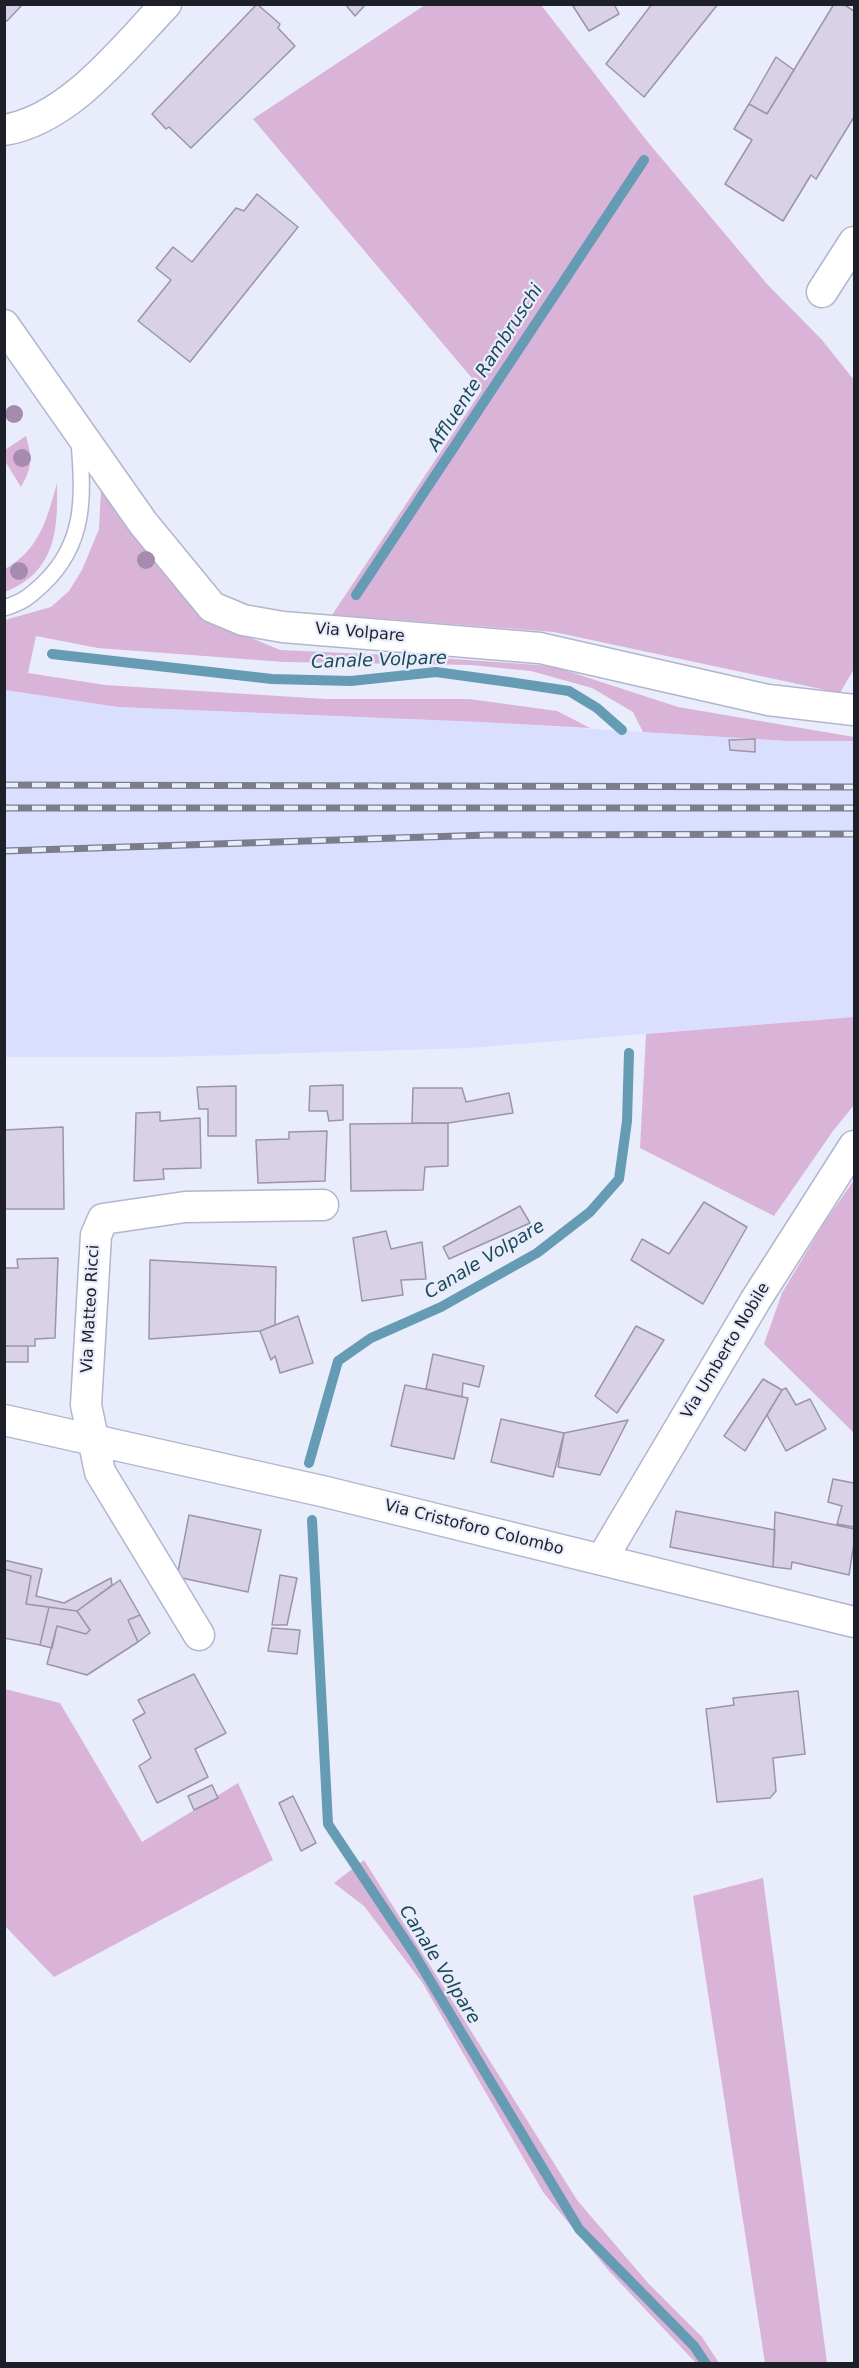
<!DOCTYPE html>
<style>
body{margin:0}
#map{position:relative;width:859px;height:2368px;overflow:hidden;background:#e9ecfb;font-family:"DejaVu Sans",sans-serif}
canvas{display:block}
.frame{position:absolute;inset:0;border:6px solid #1e2029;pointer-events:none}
</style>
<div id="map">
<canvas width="859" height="2368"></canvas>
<div class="frame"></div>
</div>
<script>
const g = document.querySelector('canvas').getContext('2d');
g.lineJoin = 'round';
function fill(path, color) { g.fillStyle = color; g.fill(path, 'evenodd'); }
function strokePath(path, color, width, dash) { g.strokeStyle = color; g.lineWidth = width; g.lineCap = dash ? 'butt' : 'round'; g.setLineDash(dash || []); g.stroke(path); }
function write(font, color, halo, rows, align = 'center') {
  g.font = font + ' "DejaVu Sans",sans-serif'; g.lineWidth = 4.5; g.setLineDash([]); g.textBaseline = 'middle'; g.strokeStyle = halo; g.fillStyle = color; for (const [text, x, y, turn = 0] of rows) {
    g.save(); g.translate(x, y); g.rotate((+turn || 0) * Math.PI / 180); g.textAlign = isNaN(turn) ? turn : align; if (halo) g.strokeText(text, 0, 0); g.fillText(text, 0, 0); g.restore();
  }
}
const built = new Path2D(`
 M 5,690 L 118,707 L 481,722 L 789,741 L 854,741 L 854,1017 L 470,1048 L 165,1057 L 5,1057 Z`);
const green = new Path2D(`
 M 425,5 L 541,5 L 647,141 L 767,284 L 822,340 L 854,380 L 854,669 L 840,693 L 554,632 L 332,615 L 482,390 L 253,119 Z
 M 26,436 C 32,458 33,466 21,487 L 5,461 L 5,450 Z
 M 57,483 C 58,530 56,572 5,592 L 5,569 C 40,549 47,519 57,483 Z
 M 101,490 L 149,547 L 223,626 L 280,650 L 411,656 L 552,666 L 678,707 L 854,737 L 854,741 L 789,741 L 643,732 L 633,712 L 592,688 L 531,671 L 471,665 L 284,662 L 98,648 L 36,636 L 28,673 L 105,685 L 326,699 L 469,699 L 557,711 L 590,728 L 481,722 L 118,707 L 5,690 L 5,620 L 51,607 L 69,591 L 82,570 L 99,529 Z
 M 854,1017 L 854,1105 L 833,1131 L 774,1216 L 640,1148 L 646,1034 Z
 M 854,1180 L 854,1433 L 764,1344 L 782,1293 L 824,1223 Z
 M 5,1689 L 60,1703 L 142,1842 L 238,1783 L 273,1860 L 54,1977 L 5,1926 Z
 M 364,1860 L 577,2200 L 648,2283 L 702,2337 L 719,2363 L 696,2363 L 609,2271 L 543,2192 L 422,1982 L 364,1906 L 334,1883 Z
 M 763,1878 L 827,2363 L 765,2363 L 693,1896 Z`);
const stream = new Path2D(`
 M 356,595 L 644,160
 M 52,654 L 272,679 L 351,681 L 436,672 L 509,682 L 569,691 L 597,708 L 622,730
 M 309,1463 L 338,1361 L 371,1338 L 441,1307 L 537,1253 L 590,1212 L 619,1179 L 627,1121 L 629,1053
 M 312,1520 L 328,1824 L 413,1952 L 579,2229 L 694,2346 L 706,2364`);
const building = new Path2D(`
 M 4,4 L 23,4 L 7,21 L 4,19 Z
 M 257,4 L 280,24 L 278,28 L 295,46 L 191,148 L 169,127 L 166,129 L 152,114 Z
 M 345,4 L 366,4 L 355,16 Z
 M 575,4 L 614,4 L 619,14 L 589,31 L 573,6 Z
 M 652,4 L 718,4 L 644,97 L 606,64 Z
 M 834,4 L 843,4 L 854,11 L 854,117 L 816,179 L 811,175 L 783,221 L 725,184 L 752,140 L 734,129 L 749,104 L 767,114 Z
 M 776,57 L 794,70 L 767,114 L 749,104 Z
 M 257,194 L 298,227 L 190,362 L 138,321 L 171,280 L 156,268 L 173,247 L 192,262 L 236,208 L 244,211 Z
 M 755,739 L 755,752 L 730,750 L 729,740 Z
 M 343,1085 L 343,1120 L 329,1121 L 327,1111 L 309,1111 L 310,1086 Z
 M 236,1086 L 236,1136 L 208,1136 L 208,1109 L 199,1109 L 197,1087 Z
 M 413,1088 L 462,1088 L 466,1102 L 509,1093 L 513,1113 L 448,1123 L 412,1123 Z
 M 160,1112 L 160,1121 L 200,1118 L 201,1168 L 163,1169 L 164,1179 L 134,1181 L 136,1113 Z
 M 448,1123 L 448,1166 L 425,1167 L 423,1190 L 351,1191 L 350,1124 Z
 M 63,1127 L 64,1209 L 4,1209 L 4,1130 Z
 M 327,1131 L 325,1181 L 258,1183 L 256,1140 L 289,1139 L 289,1132 Z
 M 704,1202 L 747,1227 L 703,1304 L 631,1260 L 642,1239 L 669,1254 Z
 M 520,1206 L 530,1223 L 449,1259 L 443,1247 Z
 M 386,1231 L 391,1249 L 422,1242 L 426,1279 L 401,1280 L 403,1295 L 362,1301 L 353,1238 Z
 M 58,1258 L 55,1338 L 35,1339 L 35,1346 L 4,1346 L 4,1268 L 18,1268 L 17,1259 Z
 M 150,1260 L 276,1267 L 275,1325 L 260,1331 L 149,1339 Z
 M 298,1316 L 313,1363 L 280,1373 L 275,1356 L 271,1360 L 260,1331 Z
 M 636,1326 L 664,1340 L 617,1413 L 595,1396 Z
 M 4,1346 L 28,1346 L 28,1362 L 4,1362 Z
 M 433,1354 L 484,1366 L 479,1387 L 463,1383 L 462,1397 L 426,1389 Z
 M 763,1379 L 782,1390 L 745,1451 L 724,1436 Z
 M 405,1385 L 468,1398 L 454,1459 L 391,1446 Z
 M 786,1388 L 796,1405 L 810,1399 L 826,1429 L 786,1451 L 767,1415 L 782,1390 Z
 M 501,1419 L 564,1433 L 553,1477 L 491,1462 Z
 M 628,1420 L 600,1475 L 558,1467 L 564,1433 Z
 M 833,1479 L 854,1483 L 854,1527 L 837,1524 L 842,1506 L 828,1502 Z
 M 676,1511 L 775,1530 L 773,1567 L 670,1547 Z
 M 775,1512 L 854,1529 L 854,1543 L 849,1575 L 792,1562 L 791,1569 L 773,1567 Z
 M 189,1515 L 261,1530 L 248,1592 L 177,1577 Z
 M 4,1560 L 42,1569 L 36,1596 L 64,1603 L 111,1578 L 112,1585 L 77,1611 L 26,1604 L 31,1576 L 4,1569 Z
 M 4,1569 L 31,1576 L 26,1604 L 49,1607 L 40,1645 L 4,1638 Z
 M 280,1575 L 297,1578 L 287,1625 L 272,1625 Z
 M 120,1580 L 140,1615 L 128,1620 L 138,1642 L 87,1675 L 47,1664 L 57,1626 L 86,1634 L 90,1630 L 77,1611 Z
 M 49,1607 L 77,1611 L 90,1630 L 86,1634 L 57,1626 L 52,1648 L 40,1645 Z
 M 140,1615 L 150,1633 L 138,1642 L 128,1620 Z
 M 272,1628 L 300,1630 L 297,1654 L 268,1651 Z
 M 194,1674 L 226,1733 L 195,1749 L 208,1777 L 157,1803 L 139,1766 L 151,1758 L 133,1720 L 145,1713 L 138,1700 Z
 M 798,1691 L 805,1754 L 773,1758 L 776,1791 L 770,1798 L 717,1802 L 706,1709 L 734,1705 L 733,1698 Z
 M 212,1785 L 218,1798 L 194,1810 L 188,1796 Z
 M 293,1796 L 316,1843 L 301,1851 L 279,1803 Z`);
const service = new Path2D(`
 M 4,608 C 23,602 29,597 43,584 C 87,542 83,495 79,440`);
const minor = new Path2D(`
 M 4,130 C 69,120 123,49 166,4
 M 822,292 L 854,242
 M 4,325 L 143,523 L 212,607 L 243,620 L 283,627 L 540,648 L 768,700 L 854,710
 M 4,1420 L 326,1492 L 854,1622
 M 602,1559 L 755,1301 L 854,1146
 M 199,1635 L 100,1472 L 86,1405 L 96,1235 L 103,1219 L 185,1207 L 323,1205`);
const rail = new Path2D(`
 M 4,785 L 854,787
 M 4,808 L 854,808
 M 4,851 L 487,835 L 854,834`);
const trees = [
 [14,414],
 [22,458],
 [146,560],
 [19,571]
];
const streetNames = [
 ["Via Volpare",360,633,5],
 ["Via Matteo Ricci",91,1309,-87],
 ["Via Umberto Nobile",726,1351,-59],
 ["Via Cristoforo Colombo",474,1528,14]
];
const waterNames = [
 ["Affluente Rambruschi",486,368,-57],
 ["Canale Volpare",379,661,-2],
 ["Canale Volpare",485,1260,-31],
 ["Canale Volpare",439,1965,58]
];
fill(built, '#dadfff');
fill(green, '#d9b3d8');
strokePath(stream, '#659bb3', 10);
fill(building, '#d9d1e8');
strokePath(building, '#9c94aa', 1.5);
strokePath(service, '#b2b6cd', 18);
strokePath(minor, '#b2b6cd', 33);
strokePath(service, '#fff', 15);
strokePath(minor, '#fff', 30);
strokePath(rail, '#7b7e8a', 7);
strokePath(rail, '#e9ecfb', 4.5, [14]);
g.fillStyle = '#a58bad';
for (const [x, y] of trees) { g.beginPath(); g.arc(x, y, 9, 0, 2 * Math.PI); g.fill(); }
write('16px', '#1e2029', '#e9ecfb', streetNames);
write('italic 18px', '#1b495b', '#e9ecfb', waterNames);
</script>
